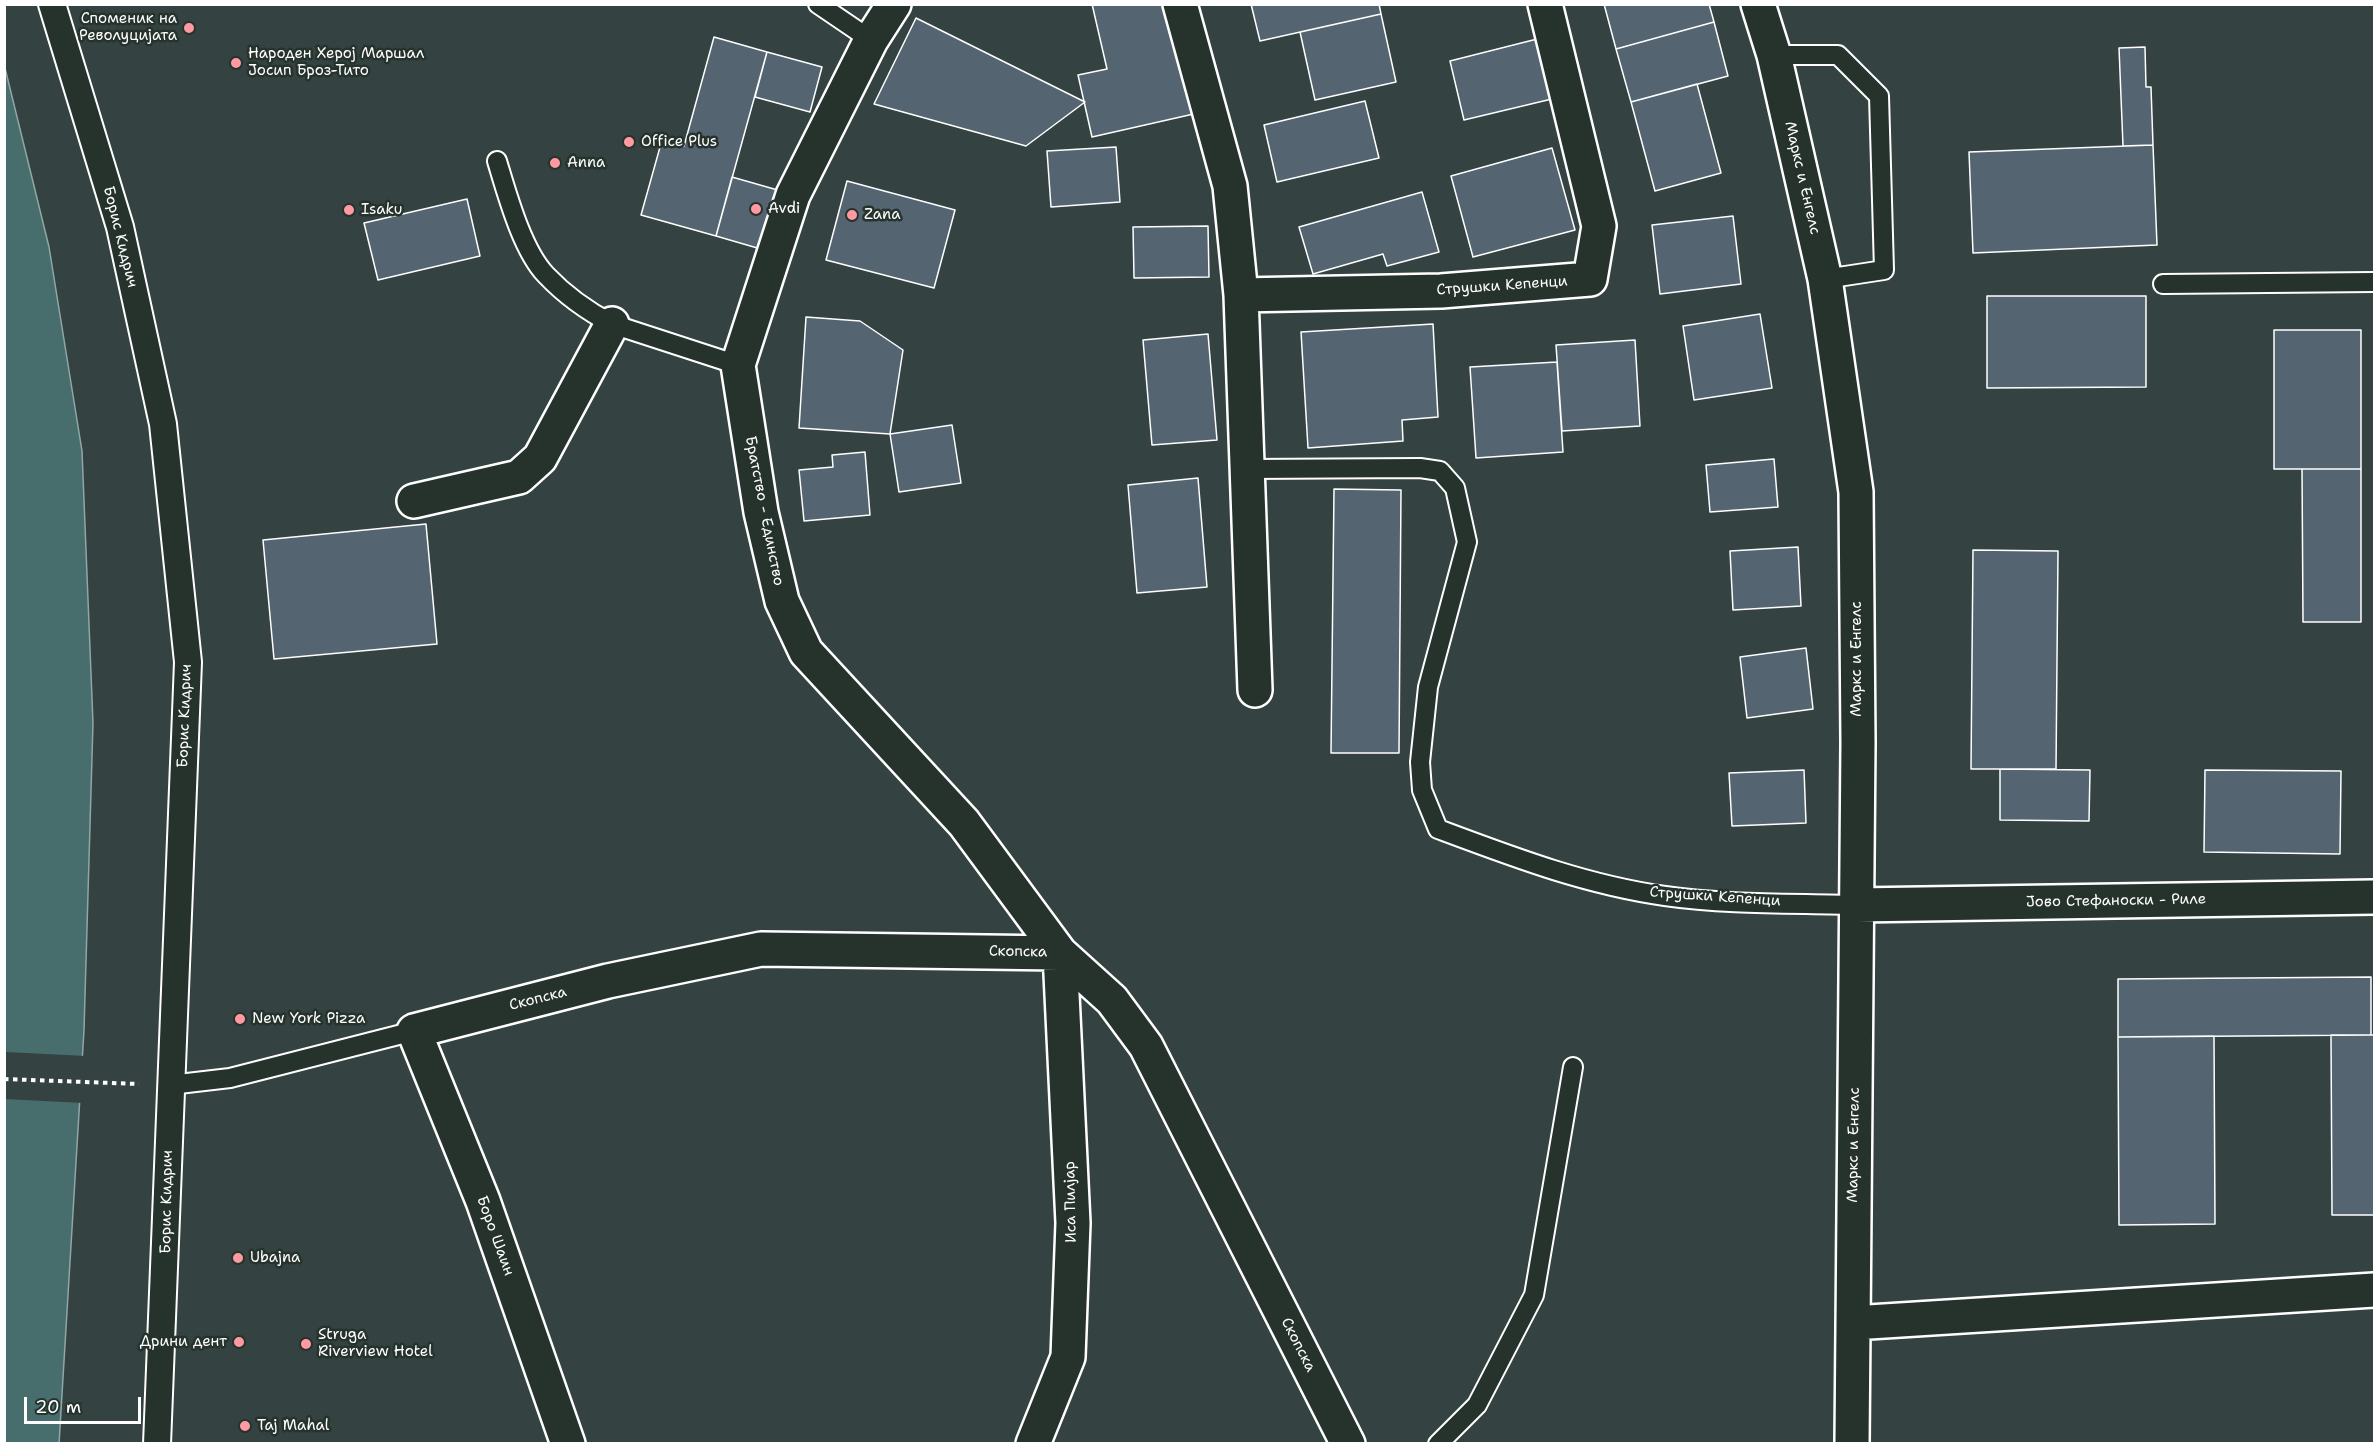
<!DOCTYPE html>
<meta charset="utf-8">
<style>
body{margin:0}
#map{position:relative;width:2379px;height:1448px;overflow:hidden;background:#344241;font-family:"Shantell Sans",sans-serif}
canvas{display:block}
.frame{position:absolute;inset:0;border:6px solid #fff;pointer-events:none}
.scale{position:absolute;left:24px;top:1397px;width:117px;height:27px;box-sizing:border-box;border:3px solid #fff;border-top:0;padding-left:8px;font-size:18px;line-height:21px;white-space:nowrap;color:#fff;-webkit-text-stroke:4px #26332d;paint-order:stroke}
</style>
<div id="map">
<canvas width="2379" height="1448"></canvas>
<div class="frame"></div>
<div class="scale">20 m</div>
</div>
<script>
const g = document.querySelector('canvas').getContext('2d');
g.lineJoin = 'round';
function fill(path, color) { g.fillStyle = color; g.fill(path, 'evenodd'); }
function strokePath(path, color, width, dash) { g.strokeStyle = color; g.lineWidth = width; g.lineCap = dash ? 'butt' : 'round'; g.setLineDash(dash || []); g.stroke(path); }
function write(font, color, halo, rows, align = 'center') {
  g.font = font + ' "Shantell Sans",sans-serif'; g.lineWidth = 5; g.setLineDash([]); g.textBaseline = 'middle'; g.strokeStyle = halo; g.fillStyle = color; for (const [text, x, y, turn = 0] of rows) {
    g.save(); g.translate(x, y); g.rotate((+turn || 0) * Math.PI / 180); g.textAlign = isNaN(turn) ? turn : align; if (halo) g.strokeText(text, 0, 0); g.fillText(text, 0, 0); g.restore();
  }
}
const water = new Path2D(`
 M 4,64 L 49,247 L 82,451 L 93,723 L 84,1030 L 59,1444 L 4,1443 Z`);
const pier = new Path2D(`
 M 5,1052 L 86,1056 L 83,1103 L 5,1099 Z`);
const building = new Path2D(`
 M 1092,4 L 1173,4 L 1198,113 L 1092,137 L 1078,75 L 1107,69 Z
 M 1251,4 L 1379,4 L 1381,14 L 1260,41 Z
 M 1604,4 L 1709,4 L 1714,22 L 1616,49 Z
 M 1381,14 L 1396,82 L 1315,100 L 1300,32 Z
 M 916,18 L 1085,102 L 1026,146 L 874,104 Z
 M 1714,22 L 1728,76 L 1631,102 L 1616,49 Z
 M 714,37 L 767,52 L 716,236 L 641,215 L 662,140 L 684,146 Z
 M 1541,38 L 1556,98 L 1464,120 L 1450,61 Z
 M 2145,47 L 2146,87 L 2151,87 L 2153,145 L 2123,146 L 2119,48 Z
 M 767,52 L 822,67 L 810,112 L 755,97 Z
 M 1697,84 L 1721,173 L 1655,191 L 1631,102 Z
 M 1365,101 L 1379,158 L 1277,182 L 1264,125 Z
 M 2153,145 L 2157,245 L 1973,253 L 1969,152 Z
 M 1116,147 L 1120,202 L 1051,207 L 1047,151 Z
 M 1552,148 L 1575,230 L 1473,257 L 1451,176 Z
 M 732,177 L 788,193 L 771,252 L 716,236 Z
 M 847,181 L 955,210 L 934,288 L 826,260 Z
 M 1422,192 L 1439,252 L 1387,266 L 1383,254 L 1313,274 L 1299,227 Z
 M 467,199 L 480,256 L 378,280 L 364,223 Z
 M 1733,216 L 1741,284 L 1660,294 L 1652,225 Z
 M 1208,226 L 1209,277 L 1134,278 L 1133,227 Z
 M 1987,296 L 2146,296 L 2146,387 L 1987,388 Z
 M 1760,314 L 1772,388 L 1694,400 L 1683,326 Z
 M 806,317 L 860,321 L 903,350 L 890,434 L 799,428 Z
 M 1433,324 L 1438,417 L 1402,420 L 1403,441 L 1308,448 L 1301,332 Z
 M 2274,330 L 2361,330 L 2361,469 L 2274,469 Z
 M 1208,334 L 1217,440 L 1152,445 L 1143,340 Z
 M 1635,340 L 1640,426 L 1562,431 L 1556,345 Z
 M 1557,362 L 1563,452 L 1476,458 L 1470,367 Z
 M 952,425 L 961,483 L 899,492 L 890,434 Z
 M 865,452 L 870,515 L 804,521 L 799,470 L 833,467 L 832,455 Z
 M 1774,459 L 1778,507 L 1710,512 L 1706,465 Z
 M 2302,469 L 2361,469 L 2361,622 L 2303,622 Z
 M 1198,478 L 1207,587 L 1137,593 L 1128,485 Z
 M 1334,489 L 1401,490 L 1399,753 L 1331,753 Z
 M 426,524 L 437,644 L 274,659 L 263,540 Z
 M 1798,547 L 1801,606 L 1733,610 L 1730,551 Z
 M 1973,550 L 2058,551 L 2056,769 L 1971,769 Z
 M 1806,648 L 1813,709 L 1747,718 L 1740,657 Z
 M 2000,769 L 2090,770 L 2089,821 L 2000,820 Z
 M 1804,770 L 1806,823 L 1732,826 L 1729,773 Z
 M 2205,770 L 2341,771 L 2340,854 L 2204,852 Z
 M 2371,977 L 2371,1035 L 2118,1037 L 2118,979 Z
 M 2331,1035 L 2374,1035 L 2374,1215 L 2332,1215 Z
 M 2214,1036 L 2215,1224 L 2119,1225 L 2118,1037 Z`);
const path = new Path2D(`
 M 4,1079 L 139,1084`);
const service = new Path2D(`
 M 818,4 L 871,40
 M 1774,55 L 1838,55 L 1879,96 L 1884,270 L 1825,279
 M 497,161 C 507,194 522,250 546,275 C 564,294 589,312 612,324 L 738,365
 M 2163,284 L 2374,282
 M 1247,469 L 1420,468 L 1440,471 L 1455,488 L 1467,542 L 1428,687 L 1420,762 L 1422,790 L 1438,829 C 1513,857 1586,885 1665,896 C 1728,905 1794,903 1857,905
 M 170,1085 L 230,1078 L 414,1031
 M 1438,1444 L 1477,1405 L 1534,1295 L 1573,1067`);
const pedestrian = new Path2D(`
 M 52,4 L 120,227 L 163,424 L 188,662 L 157,1444`);
const minor = new Path2D(`
 M 894,4 L 871,40 L 793,195 L 738,365 L 761,512 L 782,601 L 806,652 L 964,823 L 1060,953 L 1073,1223 L 1068,1357 L 1033,1444
 M 1180,4 L 1230,186 L 1241,295 L 1255,690
 M 1758,4 L 1774,55 L 1825,279 L 1856,492 L 1858,743 L 1852,1444
 M 1241,295 L 1441,291 L 1590,279 L 1599,226 L 1545,4
 M 414,501 L 519,477 L 540,458 L 612,324
 M 1857,905 L 2374,897
 M 1853,1323 L 2374,1290
 M 568,1444 L 483,1201 L 414,1031 L 608,981 L 761,949 L 1060,953 L 1112,1000 L 1146,1046 L 1348,1444`);
const markers = [
 [189,28,6,"#ff9aa2"],
 [236,63,6,"#ff9aa2"],
 [629,142,6,"#ff9aa2"],
 [555,163,6,"#ff9aa2"],
 [756,209,6,"#ff9aa2"],
 [349,210,6,"#ff9aa2"],
 [852,215,6,"#ff9aa2"],
 [240,1019,6,"#ff9aa2"],
 [238,1258,6,"#ff9aa2"],
 [239,1342,6,"#ff9aa2"],
 [306,1344,6,"#ff9aa2"],
 [245,1426,6,"#ff9aa2"]
];
const poiNames = [
 ["Споменик на",177,19,"right"],
 ["Револуцијата",177,36,"right"],
 ["Народен Херој Маршал",248,54],
 ["Јосип Броз-Тито",248,71],
 ["Office Plus",641,142],
 ["Anna",567,163],
 ["Avdi",768,209],
 ["Isaku",361,210],
 ["Zana",864,215],
 ["New York Pizza",252,1019],
 ["Ubajna",250,1258],
 ["Struga",318,1335],
 ["Riverview Hotel",318,1352],
 ["Дрини дент",227,1342,"right"],
 ["Taj Mahal",257,1426]
];
const streetNames = [
 ["Маркс и Енгелс",1802,178,77],
 ["Борис Кидрич",120,237,76],
 ["Струшки Кепенци",1502,286,-4],
 ["Братство - Единство",764,511,79],
 ["Маркс и Енгелс",1857,659,-90],
 ["Борис Кидрич",185,716,-88],
 ["Струшки Кепенци",1715,897,4],
 ["Јово Стефаноски - Риле",2116,901,-1],
 ["Скопска",1018,952,1],
 ["Скопска",538,999,-14],
 ["Маркс и Енгелс",1854,1145,-89],
 ["Борис Кидрич",167,1202,-89],
 ["Иса Пилјар",1071,1202,-91],
 ["Боро Шаин",495,1236,70],
 ["Скопска",1298,1345,63]
];
fill(water, '#486d6d');
strokePath(water, '#91a7a7', 1.5);
fill(pier, '#344241');
fill(building, '#546571');
strokePath(building, '#fff', 1.5);
strokePath(service, '#fff', 22);
strokePath(pedestrian, '#fff', 30);
strokePath(minor, '#fff', 38);
strokePath(path, '#fff', 4, [4.5, 4.5]);
strokePath(service, '#26332d', 18);
strokePath(pedestrian, '#26332d', 26);
strokePath(minor, '#26332d', 33);
for (const [x, y, r, color] of markers) { const dot = new Path2D(); dot.arc(x, y, r, 0, 2 * Math.PI); g.fillStyle = color; g.fill(dot); strokePath(dot, '#26332d', 2); }
write('15px', '#fff', '#26332d', poiNames, 'left');
write('15px', '#fff', '#26332d', streetNames);
</script>
